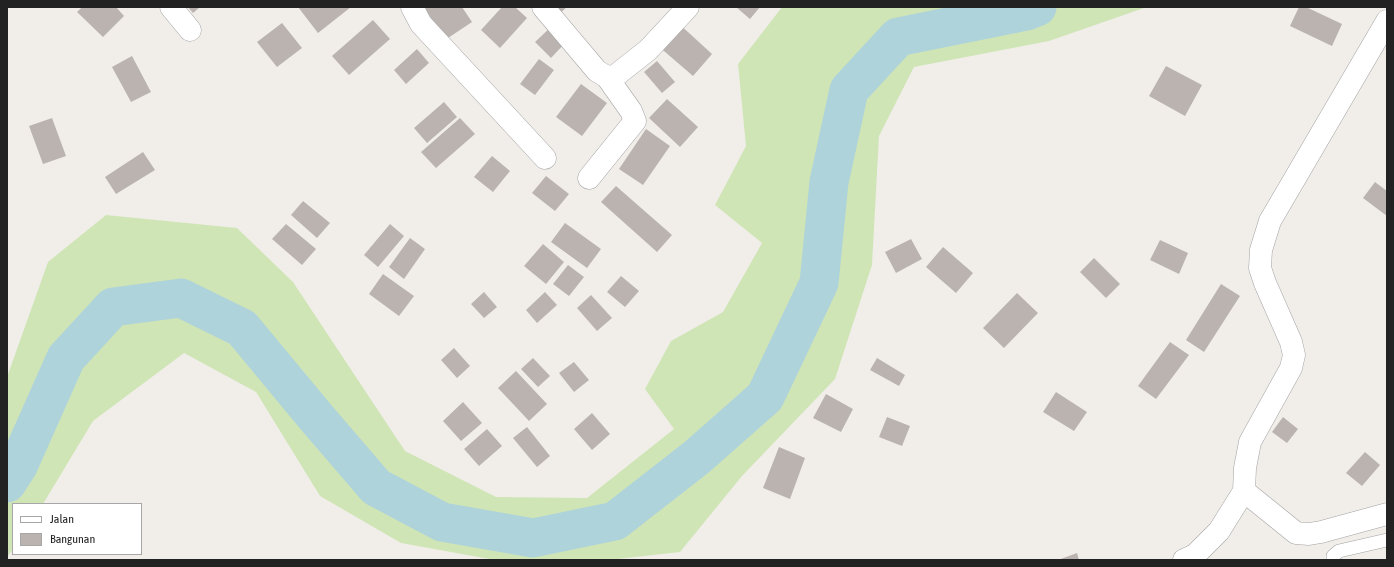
<!DOCTYPE html>
<style>
body{margin:0}
#map{position:relative;width:1394px;height:567px;overflow:hidden;background:#f1eeea;font-family:"Asap Condensed",sans-serif}
canvas{display:block}
.frame{position:absolute;inset:0;border:8px solid #222;pointer-events:none}
.legend{position:absolute;left:12px;top:503px;width:130px;height:52px;box-sizing:border-box;background:#fff;border:1px solid #a7a7a7;margin:0;padding:5px 7px;list-style:none;font-size:12px;color:#222}
.legend li{display:flex;align-items:center;gap:8px;height:20px}
.legend b{width:20px;border:1px solid #a7a7a7}
</style>
<div id="map">
<canvas width="1394" height="567"></canvas>
<div class="frame"></div>
<ul class="legend">
<li><b style="height:5px;background:#fff"></b>Jalan</li>
<li><b style="height:11px;background:#bab3af"></b>Bangunan</li>
</ul>
</div>
<script>
const g = document.querySelector('canvas').getContext('2d');
g.lineJoin = 'round';
function fill(path, color) { g.fillStyle = color; g.fill(path, 'evenodd'); }
function strokePath(path, color, width, dash) { g.strokeStyle = color; g.lineWidth = width; g.lineCap = dash ? 'butt' : 'round'; g.setLineDash(dash || []); g.stroke(path); }
const grass = new Path2D(`
 M 782,7 L 1147,7 L 1049,41 L 914,67 L 879,136 L 872,265 L 835,379 L 742,476 L 680,552 L 609,560 L 495,560 L 401,543 L 320,496 L 256,392 L 184,353 L 93,421 L 43,504 L 13,504 L 13,549 L 7,557 L 7,377 L 48,262 L 106,215 L 237,228 L 293,282 L 405,451 L 496,497 L 587,498 L 674,429 L 645,389 L 671,341 L 723,312 L 762,243 L 715,205 L 746,146 L 738,64 Z`);
const river = new Path2D(`
 M 7,483 L 18,466 L 66,358 L 113,307 L 181,298 L 242,328 L 315,416 L 376,487 L 442,522 L 533,538 L 615,521 L 697,457 L 765,397 L 819,283 L 829,182 L 849,90 L 898,37 L 1027,11 L 1037,7`);
const building = new Path2D(`
 M 82,7 L 116,7 L 124,16 L 103,37 L 77,12 Z
 M 188,7 L 200,7 L 193,13 Z
 M 298,7 L 351,7 L 318,33 Z
 M 428,7 L 462,7 L 472,22 L 445,40 L 425,9 Z
 M 502,7 L 515,7 L 527,18 L 500,48 L 481,30 Z
 M 551,7 L 567,7 L 559,14 Z
 M 736,7 L 760,7 L 750,19 Z
 M 1299,7 L 1306,7 L 1342,24 L 1332,46 L 1290,26 Z
 M 373,20 L 390,39 L 349,75 L 332,56 Z
 M 677,22 L 712,54 L 693,76 L 657,45 Z
 M 282,23 L 302,48 L 277,67 L 257,42 Z
 M 552,26 L 567,41 L 551,58 L 535,42 Z
 M 417,49 L 429,63 L 406,84 L 394,70 Z
 M 132,56 L 151,92 L 131,102 L 112,67 Z
 M 539,59 L 554,70 L 535,95 L 520,84 Z
 M 657,61 L 675,82 L 662,93 L 644,72 Z
 M 1166,66 L 1202,85 L 1185,116 L 1149,96 Z
 M 581,84 L 607,103 L 582,136 L 556,117 Z
 M 667,99 L 698,127 L 680,147 L 649,118 Z
 M 444,102 L 457,117 L 427,143 L 414,128 Z
 M 52,118 L 66,156 L 43,164 L 29,126 Z
 M 460,118 L 475,134 L 436,168 L 421,152 Z
 M 646,129 L 670,146 L 643,185 L 619,169 Z
 M 143,152 L 155,170 L 116,194 L 105,177 Z
 M 492,156 L 510,171 L 493,192 L 474,177 Z
 M 546,176 L 569,194 L 555,211 L 532,193 Z
 M 1375,182 L 1387,191 L 1387,216 L 1363,198 Z
 M 616,186 L 672,235 L 657,252 L 601,202 Z
 M 303,201 L 330,223 L 317,238 L 291,215 Z
 M 565,223 L 601,249 L 587,268 L 551,242 Z
 M 286,224 L 316,249 L 302,265 L 272,239 Z
 M 390,224 L 404,236 L 378,267 L 364,255 Z
 M 410,238 L 425,249 L 404,279 L 389,267 Z
 M 911,239 L 922,259 L 896,273 L 885,252 Z
 M 1160,240 L 1188,253 L 1179,274 L 1150,260 Z
 M 543,244 L 564,262 L 546,284 L 524,266 Z
 M 943,247 L 973,273 L 956,293 L 926,267 Z
 M 1094,258 L 1120,284 L 1106,298 L 1080,272 Z
 M 568,265 L 584,277 L 569,296 L 553,284 Z
 M 383,274 L 414,296 L 399,316 L 369,294 Z
 M 621,276 L 639,291 L 625,307 L 607,292 Z
 M 1221,284 L 1240,296 L 1204,352 L 1186,340 Z
 M 484,292 L 497,307 L 484,318 L 471,304 Z
 M 545,292 L 557,305 L 537,323 L 526,310 Z
 M 1017,293 L 1038,313 L 1004,348 L 983,328 Z
 M 591,295 L 612,318 L 597,331 L 577,308 Z
 M 1170,342 L 1189,355 L 1156,399 L 1138,386 Z
 M 454,348 L 470,366 L 457,378 L 441,360 Z
 M 533,358 L 550,376 L 538,387 L 521,369 Z
 M 877,358 L 905,375 L 899,386 L 870,370 Z
 M 574,362 L 589,380 L 574,392 L 559,373 Z
 M 516,371 L 547,404 L 529,421 L 498,388 Z
 M 1056,392 L 1087,412 L 1074,431 L 1043,412 Z
 M 826,394 L 853,409 L 841,432 L 813,418 Z
 M 463,402 L 482,423 L 461,441 L 443,421 Z
 M 592,413 L 610,434 L 592,450 L 574,429 Z
 M 887,417 L 910,426 L 902,446 L 879,437 Z
 M 1283,417 L 1298,429 L 1287,443 L 1272,432 Z
 M 527,427 L 550,456 L 537,467 L 513,438 Z
 M 487,429 L 502,446 L 479,466 L 464,449 Z
 M 779,447 L 805,458 L 790,499 L 763,488 Z
 M 1365,452 L 1380,465 L 1362,486 L 1346,473 Z
 M 1077,553 L 1079,560 L 1058,560 Z`);
const service = new Path2D(`
 M 1333,560 L 1333,556 L 1339,551 L 1387,540`);
const minor = new Path2D(`
 M 171,7 L 190,30
 M 412,7 L 421,24 L 545,158
 M 543,7 L 597,71 L 607,77 L 615,76 L 648,50 L 688,7
 M 589,178 L 635,121 L 631,111 L 607,77
 M 1244,491 L 1296,533 L 1309,534 L 1321,532 L 1387,514
 M 1184,560 L 1195,555 L 1219,531 L 1244,491 L 1245,468 L 1250,442 L 1291,368 L 1294,355 L 1291,342 L 1265,283 L 1260,268 L 1261,250 L 1270,221 L 1387,21`);
fill(grass, '#d0e5b6');
strokePath(river, '#afd3da', 39);
fill(building, '#bab3af');
strokePath(service, '#a3a3a3', 14);
strokePath(minor, '#a3a3a3', 23);
strokePath(service, '#fff', 13);
strokePath(minor, '#fff', 22);
</script>
